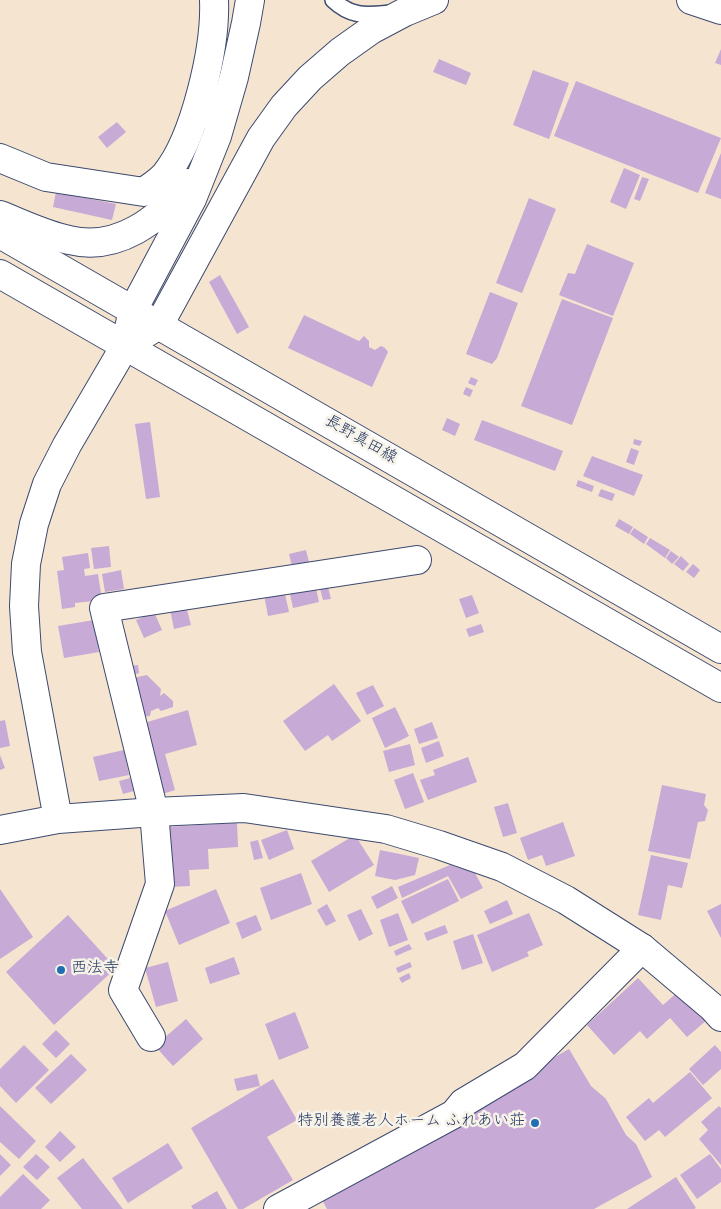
<!DOCTYPE html>
<meta charset="utf-8">
<style>
body{margin:0}
canvas{display:block;background:#f5e4cf}
</style>
<canvas width="721" height="1209"></canvas>
<script>
const g = document.querySelector('canvas').getContext('2d');
g.lineJoin = 'round';
function fill(path, color) { g.fillStyle = color; g.fill(path, 'evenodd'); }
function strokePath(path, color, width, dash) { g.strokeStyle = color; g.lineWidth = width; g.lineCap = dash ? 'butt' : 'round'; g.setLineDash(dash || []); g.stroke(path); }
function write(font, color, halo, rows, align = 'center') {
  g.font = font + ' Dekko,"Klee One",sans-serif'; g.lineWidth = 5; g.setLineDash([]); g.textBaseline = 'middle'; g.strokeStyle = halo; g.fillStyle = color; for (const [text, x, y, turn = 0] of rows) {
    g.save(); g.translate(x, y); g.rotate((+turn || 0) * Math.PI / 180); g.textAlign = isNaN(turn) ? turn : align; if (halo) g.strokeText(text, 0, 0); g.fillText(text, 0, 0); g.restore();
  }
}
const building = new Path2D(`
 M 721,49 L 721,65 L 715,63 Z
 M 439,59 L 471,73 L 466,85 L 433,72 Z
 M 533,70 L 569,83 L 549,139 L 513,125 Z
 M 576,81 L 721,138 L 698,193 L 554,136 Z
 M 117,122 L 126,132 L 107,148 L 98,137 Z
 M 721,153 L 721,199 L 705,193 Z
 M 624,168 L 640,175 L 626,209 L 610,202 Z
 M 642,177 L 649,179 L 640,201 L 634,199 Z
 M 56,192 L 116,204 L 112,220 L 53,207 Z
 M 529,198 L 556,209 L 522,293 L 496,283 Z
 M 587,244 L 634,263 L 613,316 L 559,295 L 568,273 L 575,274 Z
 M 220,275 L 249,327 L 237,334 L 209,282 Z
 M 490,292 L 518,303 L 497,358 L 492,364 L 466,354 Z
 M 562,299 L 613,318 L 572,425 L 521,406 Z
 M 304,315 L 359,341 L 364,336 L 369,341 L 369,347 L 375,350 L 381,346 L 385,348 L 388,352 L 372,387 L 288,348 Z
 M 471,377 L 478,380 L 475,386 L 468,383 Z
 M 466,387 L 473,390 L 470,397 L 463,394 Z
 M 447,418 L 460,424 L 455,436 L 442,430 Z
 M 482,420 L 563,451 L 555,471 L 474,440 Z
 M 150,422 L 160,497 L 146,499 L 135,424 Z
 M 634,439 L 642,441 L 640,446 L 633,444 Z
 M 631,448 L 639,451 L 634,465 L 626,462 Z
 M 592,456 L 643,475 L 634,496 L 583,476 Z
 M 578,480 L 594,486 L 592,492 L 576,486 Z
 M 601,489 L 615,494 L 612,501 L 598,496 Z
 M 619,519 L 633,527 L 629,534 L 615,526 Z
 M 634,528 L 648,537 L 644,544 L 630,534 Z
 M 650,538 L 670,550 L 665,558 L 646,544 Z
 M 109,546 L 111,567 L 94,569 L 91,548 Z
 M 306,550 L 310,566 L 293,570 L 289,554 Z
 M 671,551 L 679,557 L 672,564 L 666,558 Z
 M 88,553 L 90,568 L 84,569 L 85,576 L 98,574 L 102,600 L 75,603 L 75,607 L 62,609 L 57,571 L 64,570 L 62,557 Z
 M 681,556 L 689,564 L 683,571 L 674,564 Z
 M 693,564 L 700,570 L 694,578 L 686,572 Z
 M 121,570 L 124,589 L 105,592 L 102,574 Z
 M 314,579 L 319,602 L 293,608 L 288,585 Z
 M 326,579 L 331,599 L 323,600 L 318,581 Z
 M 283,585 L 289,612 L 268,616 L 263,589 Z
 M 472,595 L 479,613 L 466,618 L 459,599 Z
 M 186,606 L 191,625 L 174,629 L 170,609 Z
 M 154,612 L 162,630 L 144,638 L 136,620 Z
 M 94,620 L 99,652 L 64,658 L 58,626 Z
 M 481,624 L 484,632 L 469,637 L 466,629 Z
 M 138,665 L 139,673 L 132,675 L 129,666 Z
 M 147,675 L 161,689 L 160,696 L 164,693 L 173,701 L 173,707 L 161,711 L 158,708 L 151,711 L 150,716 L 136,717 L 129,679 Z
 M 334,684 L 361,721 L 332,741 L 328,735 L 305,751 L 283,721 Z
 M 373,685 L 384,706 L 367,715 L 356,693 Z
 M 395,707 L 409,736 L 385,748 L 372,718 Z
 M 188,710 L 197,745 L 165,754 L 175,790 L 156,796 L 144,723 Z
 M 5,720 L 10,746 L 0,748 L 0,721 Z
 M 432,722 L 438,738 L 419,744 L 414,729 Z
 M 439,741 L 444,756 L 426,763 L 421,748 Z
 M 410,744 L 415,765 L 389,772 L 383,751 Z
 M 124,750 L 129,775 L 99,781 L 93,757 Z
 M 0,755 L 5,768 L 0,770 Z
 M 468,757 L 477,782 L 428,800 L 420,780 L 435,775 L 433,770 Z
 M 413,773 L 424,802 L 405,809 L 394,780 Z
 M 130,778 L 134,791 L 123,794 L 119,781 Z
 M 662,785 L 706,794 L 704,805 L 708,810 L 705,821 L 698,822 L 690,859 L 648,851 Z
 M 508,803 L 517,833 L 503,837 L 494,807 Z
 M 563,822 L 575,856 L 546,866 L 542,855 L 528,860 L 520,838 Z
 M 237,823 L 238,847 L 208,849 L 209,869 L 189,870 L 190,886 L 169,887 L 165,827 Z
 M 287,830 L 294,849 L 269,860 L 261,840 Z
 M 355,835 L 374,865 L 329,892 L 311,861 Z
 M 258,840 L 263,858 L 254,860 L 250,842 Z
 M 380,850 L 419,858 L 415,875 L 395,880 L 375,876 Z
 M 651,855 L 688,863 L 682,888 L 668,885 L 661,920 L 638,915 Z
 M 450,865 L 475,873 L 483,888 L 461,899 L 448,876 L 402,898 L 398,887 Z
 M 301,873 L 312,904 L 271,920 L 260,888 Z
 M 448,879 L 459,901 L 412,924 L 401,901 Z
 M 392,886 L 398,898 L 377,909 L 371,897 Z
 M 0,889 L 33,937 L 0,959 Z
 M 216,889 L 230,923 L 179,945 L 165,911 Z
 M 507,900 L 513,914 L 490,924 L 484,911 Z
 M 327,904 L 336,921 L 326,926 L 317,910 Z
 M 721,904 L 721,938 L 707,911 Z
 M 361,909 L 373,934 L 359,941 L 347,915 Z
 M 398,913 L 408,940 L 389,947 L 380,920 Z
 M 529,913 L 543,945 L 527,952 L 529,956 L 492,972 L 477,935 Z
 M 68,915 L 116,968 L 54,1025 L 6,972 Z
 M 256,915 L 262,930 L 242,939 L 236,923 Z
 M 445,925 L 448,933 L 427,941 L 424,933 Z
 M 473,934 L 483,963 L 462,970 L 453,941 Z
 M 409,944 L 412,949 L 396,956 L 394,951 Z
 M 234,957 L 240,974 L 210,984 L 205,968 Z
 M 168,962 L 178,1001 L 156,1007 L 145,968 Z
 M 410,962 L 412,967 L 398,973 L 396,968 Z
 M 409,973 L 411,978 L 402,983 L 399,978 Z
 M 638,978 L 663,1005 L 680,990 L 707,1020 L 687,1037 L 670,1018 L 647,1039 L 640,1031 L 614,1055 L 587,1025 Z
 M 295,1012 L 309,1048 L 279,1060 L 265,1024 Z
 M 186,1019 L 203,1039 L 173,1066 L 155,1046 Z
 M 56,1030 L 70,1044 L 56,1058 L 42,1044 Z
 M 24,1045 L 49,1070 L 16,1103 L 0,1086 L 0,1069 Z
 M 715,1045 L 721,1052 L 721,1069 L 703,1085 L 689,1069 Z
 M 569,1049 L 591,1086 L 606,1099 L 626,1135 L 636,1144 L 652,1177 L 594,1209 L 327,1209 L 321,1198 L 469,1106 Z
 M 71,1054 L 87,1070 L 51,1104 L 35,1088 Z
 M 690,1072 L 712,1098 L 665,1137 L 659,1130 L 645,1141 L 626,1117 L 649,1098 L 653,1103 Z
 M 257,1074 L 260,1086 L 237,1091 L 234,1079 Z
 M 273,1079 L 297,1120 L 267,1137 L 293,1180 L 243,1209 L 238,1209 L 191,1128 Z
 M 0,1106 L 36,1141 L 19,1159 L 0,1142 Z
 M 719,1106 L 721,1108 L 721,1165 L 699,1139 L 708,1130 L 701,1122 Z
 M 60,1131 L 76,1147 L 60,1162 L 45,1147 Z
 M 168,1143 L 183,1168 L 128,1203 L 112,1178 Z
 M 0,1154 L 11,1165 L 0,1176 Z
 M 36,1154 L 50,1167 L 37,1180 L 23,1167 Z
 M 710,1154 L 721,1169 L 721,1182 L 697,1199 L 680,1175 Z
 M 83,1158 L 123,1209 L 82,1209 L 57,1178 Z
 M 23,1174 L 50,1200 L 41,1209 L 0,1209 L 0,1197 Z
 M 676,1177 L 696,1208 L 694,1209 L 627,1209 Z
 M 217,1191 L 227,1209 L 193,1209 L 191,1206 Z`);
const lane = new Path2D(`
 M 333,0 C 352,18 367,15 391,13`);
const street = new Path2D(`
 M 0,158 L 46,177 L 144,192 C 150,187 159,182 165,175 C 195,139 216,47 214,0
 M 151,1037 L 123,990 L 160,884 L 154,812 L 104,608 L 417,560
 M 278,1209 L 454,1114 L 463,1103 L 525,1066 L 642,948`);
const secondary = new Path2D(`
 M 58,819 L 27,652 L 24,606 L 26,564 L 34,524 L 47,484 L 67,445 L 125,346
 M 0,830 L 58,819 L 154,812 L 244,808 L 386,829 L 439,845 L 502,867 L 566,900 L 642,948 L 712,1007 L 721,1017`);
const primary = new Path2D(`
 M 0,234 L 721,649
 M 0,274 L 721,688`);
const highway = new Path2D(`
 M 691,0 L 721,10
 M 0,215 C 23,224 45,235 69,240 C 117,252 160,220 187,183
 M 125,346 L 159,325 L 261,138 L 284,106 L 310,78 L 340,52 L 371,30 L 405,12 L 434,0
 M 125,346 L 133,310 L 192,199 L 217,136 L 234,77 L 246,23 L 250,0`);
const markers = [
 [61,970,5,"#1f6fb2"],
 [535,1123,5,"#1f6fb2"]
];
const streetNames = [
 ["長野真田線",360,441,30]
];
const poiNames = [
 ["西法寺",71,970],
 ["特別養護老人ホーム ふれあい荘",525,1123,"right"]
];
fill(building, '#c7aad6');
strokePath(lane, '#3c4a6f', 18);
strokePath(street, '#3c4a6f', 30);
strokePath(secondary, '#3c4a6f', 30);
strokePath(primary, '#3c4a6f', 30);
strokePath(highway, '#3c4a6f', 30);
strokePath(lane, '#fff', 15);
strokePath(street, '#fff', 28);
strokePath(secondary, '#fff', 28);
strokePath(primary, '#fff', 28);
strokePath(highway, '#fff', 28);
for (const [x, y, r, color] of markers) { const dot = new Path2D(); dot.arc(x, y, r, 0, 2 * Math.PI); g.fillStyle = color; g.fill(dot); strokePath(dot, '#f7f3e8', 2); }
write('16px', '#1b2f5e', '#f7f3e8', streetNames);
write('16px', '#1b2f5e', '#f7f3e8', poiNames, 'left');
</script>
